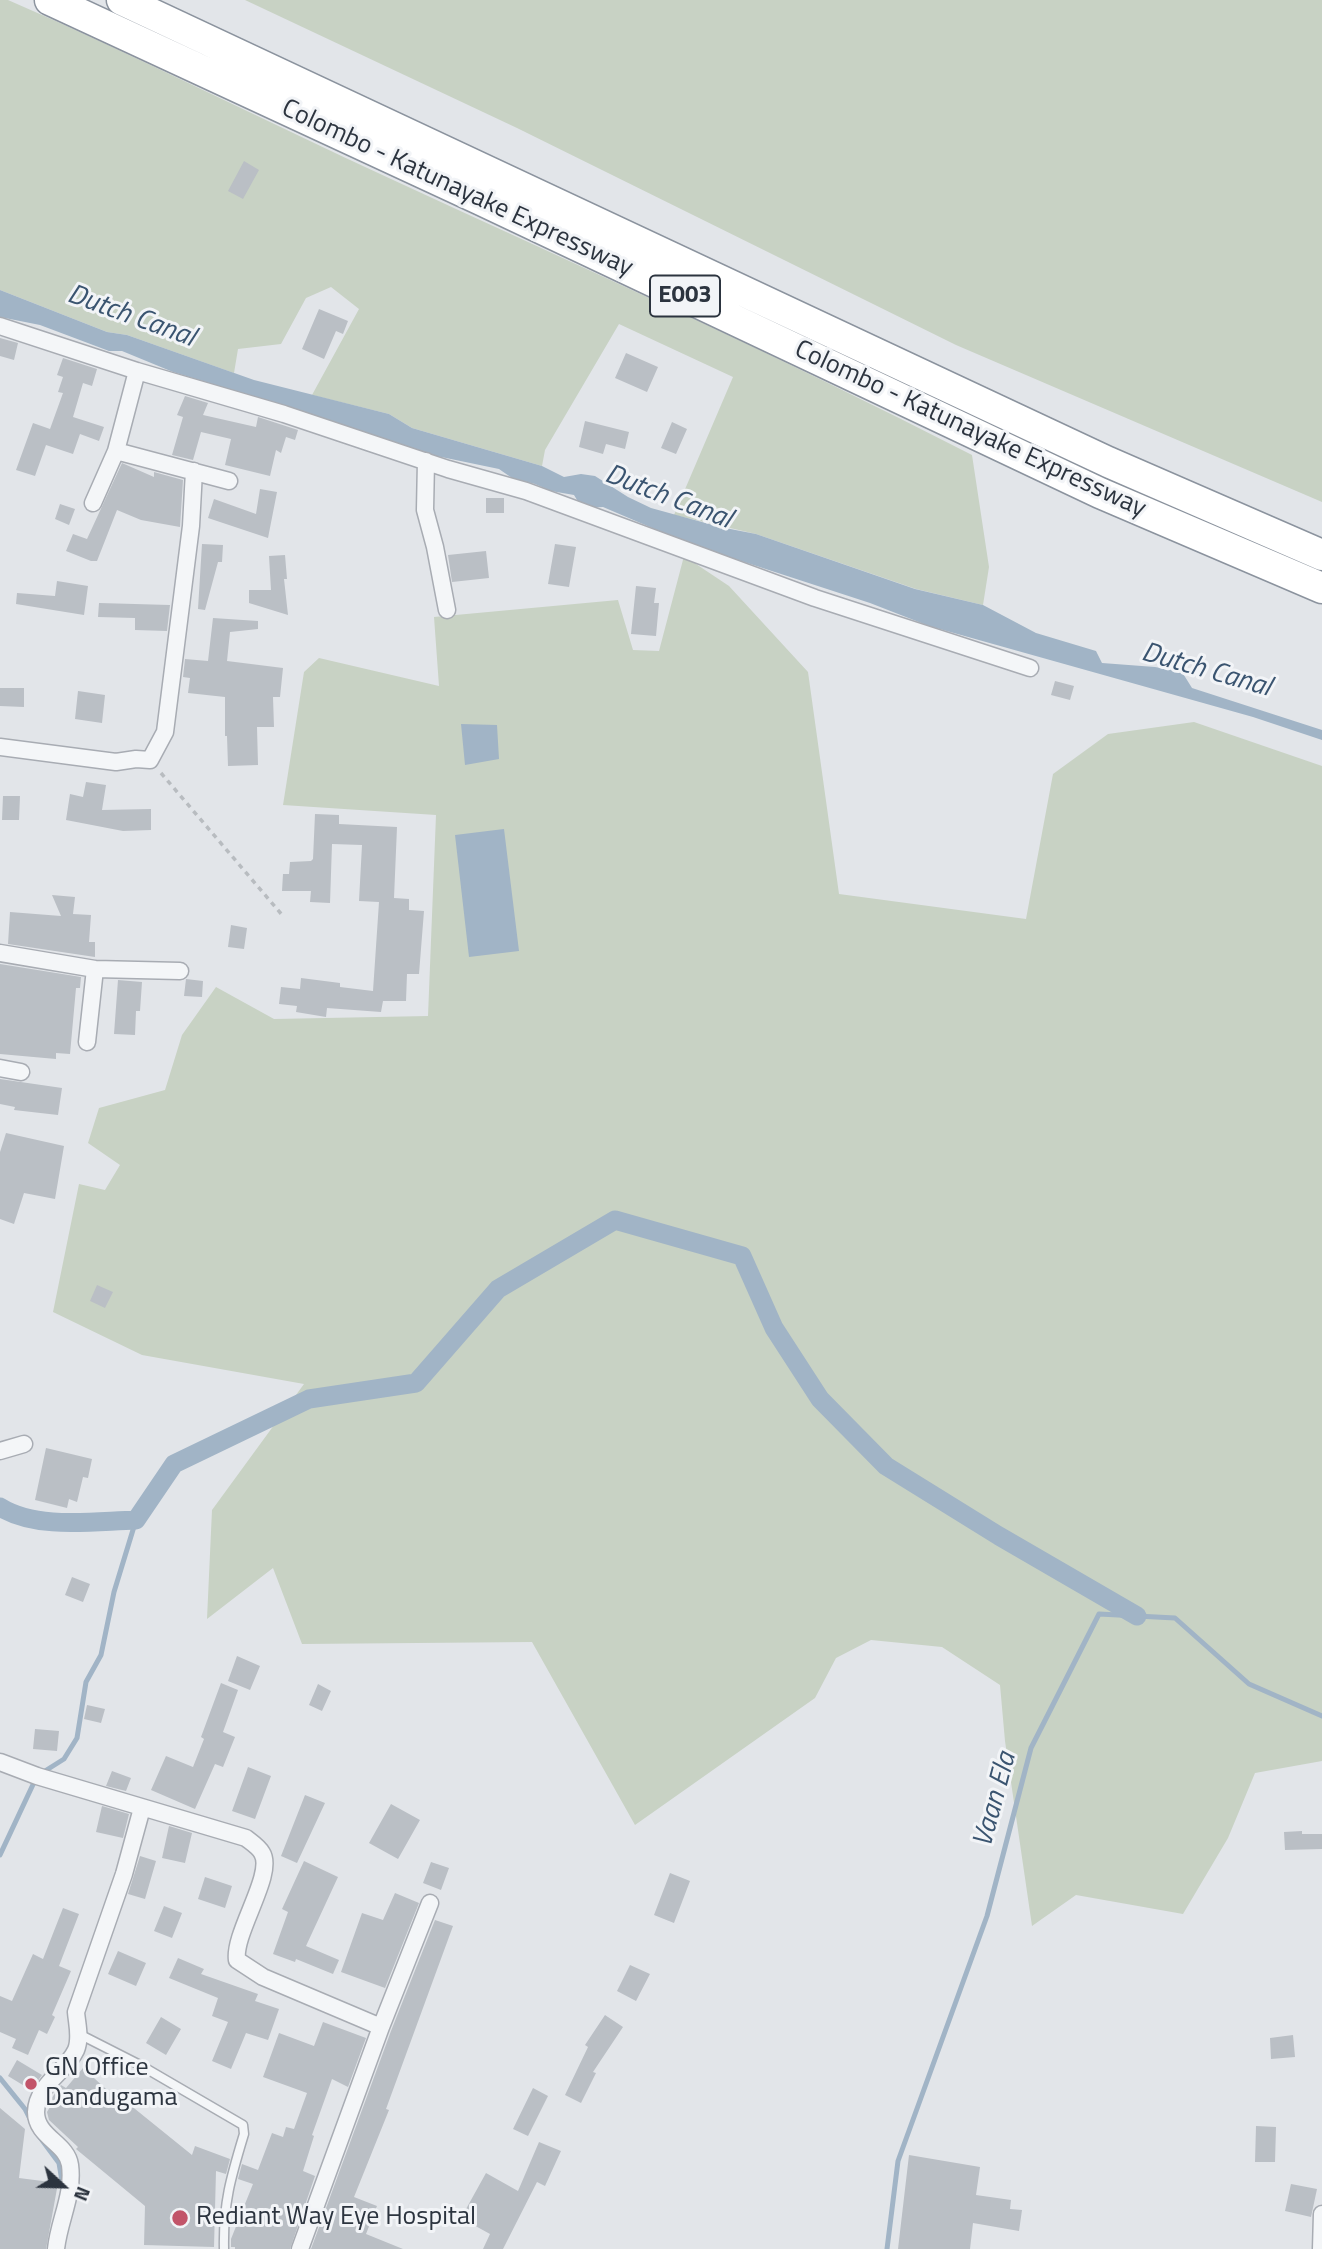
<!DOCTYPE html>
<style>
body{margin:0}
#map{position:relative;width:1322px;height:2249px;overflow:hidden;background:#e2e5e9;font-family:"Titillium Web",sans-serif}
canvas{display:block}
.north{position:absolute;left:28px;top:2151px;width:70px;height:70px;-webkit-text-stroke:5px #f2f4f7;paint-order:stroke;rotate:112deg;font-size:19px;font-weight:700;line-height:28px;text-align:center;color:#2c343f}
.north::after{content:'';display:block;margin:auto;width:24px;height:32px;background:#2c343f;clip-path:polygon(50% 0,100% 100%,50% 72%,0 100%)}
</style>
<div id="map">
<canvas width="1322" height="2249"></canvas>
<div class="north">N</div>
</div>
<script>
const g = document.querySelector('canvas').getContext('2d');
g.lineJoin = 'round';
function fill(path, color) { g.fillStyle = color; g.fill(path, 'evenodd'); }
function strokePath(path, color, width, dash) { g.strokeStyle = color; g.lineWidth = width; g.lineCap = dash ? 'butt' : 'round'; g.setLineDash(dash || []); g.stroke(path); }
function write(font, color, halo, rows, align = 'center') {
  g.font = font + ' "Titillium Web",sans-serif'; g.lineWidth = 6; g.setLineDash([]); g.textBaseline = 'middle'; g.strokeStyle = halo; g.fillStyle = color; for (const [text, x, y, turn = 0] of rows) {
    g.save(); g.translate(x, y); g.rotate((+turn || 0) * Math.PI / 180); g.textAlign = isNaN(turn) ? turn : align; if (halo) g.strokeText(text, 0, 0); g.fillText(text, 0, 0); g.restore();
  }
}
const green = new Path2D(`
 M 0,0 L 8,0 C 137,56 263,120 391,179 C 586,269 782,357 972,455 L 989,567 L 983,605 L 916,589 L 756,534 L 674,515 L 733,377 L 619,324 L 545,450 L 542,466 L 412,428 L 389,414 L 312,395 L 359,309 L 331,287 L 306,298 L 281,344 L 238,349 L 234,373 L 127,335 L 107,332 L 0,290 Z
 M 245,0 L 1322,0 L 1322,502 L 956,345 L 517,128 Z
 M 684,556 L 729,586 L 808,672 L 839,894 L 1026,919 L 1053,774 L 1108,734 L 1194,722 L 1322,766 L 1322,1761 L 1255,1773 L 1228,1838 L 1183,1914 L 1076,1895 L 1032,1926 L 1005,1741 L 1000,1685 L 942,1647 L 871,1640 L 836,1658 L 815,1698 L 635,1825 L 532,1642 L 302,1644 L 273,1568 L 207,1619 L 212,1510 L 304,1384 L 142,1355 L 53,1312 L 79,1184 L 105,1190 L 120,1165 L 88,1143 L 99,1108 L 165,1090 L 182,1035 L 216,987 L 274,1019 L 428,1016 L 436,815 L 283,805 L 304,672 L 319,658 L 439,686 L 434,617 L 618,600 L 633,650 L 659,651 Z`);
const water = new Path2D(`
 M 0,290 L 107,332 L 127,335 L 254,380 L 389,414 L 412,428 L 542,466 L 564,477 L 581,474 L 595,476 L 628,497 L 651,508 L 720,527 L 756,534 L 915,589 L 983,605 L 1036,633 L 1096,651 L 1102,663 L 1155,667 L 1182,672 L 1192,688 L 1322,730 L 1322,740 L 1253,717 L 929,626 L 870,603 L 692,545 L 603,507 L 582,508 L 574,495 L 551,491 L 535,484 L 512,478 L 499,469 L 422,453 L 330,423 L 304,412 L 173,372 L 122,351 L 109,351 L 40,325 L 0,317 Z
 M 461,724 L 497,725 L 499,759 L 465,765 Z
 M 504,829 L 519,951 L 469,957 L 455,835 Z`);
const stream = new Path2D(`
 M 0,1855 L 37,1776 L 64,1759 L 77,1738 L 86,1682 L 101,1655 L 114,1592 L 136,1520
 M 0,2078 L 25,2109 L 32,2123
 M 36,2132 L 59,2163 L 63,2187
 M 887,2249 L 898,2161 L 987,1916 L 1031,1748 L 1099,1614 L 1175,1618 L 1249,1684 L 1322,1716`);
const canal = new Path2D(`
 M 0,1507 C 37,1530 94,1521 136,1520 L 174,1464 L 309,1399 L 416,1383 L 498,1289 L 615,1220 L 742,1256 L 774,1328 L 820,1399 L 886,1466 L 999,1536 L 1137,1616`);
const building = new Path2D(`
 M 244,161 L 259,170 L 243,199 L 228,191 Z
 M 319,309 L 348,321 L 343,334 L 336,331 L 324,359 L 302,349 Z
 M 0,338 L 18,343 L 14,360 L 0,356 Z
 M 626,353 L 658,367 L 647,392 L 615,378 Z
 M 63,358 L 97,369 L 92,386 L 83,383 L 73,417 L 104,427 L 99,441 L 80,434 L 73,454 L 46,445 L 35,476 L 16,470 L 33,423 L 50,429 L 63,393 L 58,392 L 63,377 L 57,375 Z
 M 185,396 L 208,403 L 203,415 L 256,427 L 258,417 L 298,430 L 295,440 L 286,437 L 281,453 L 276,450 L 270,476 L 225,465 L 231,439 L 201,432 L 193,460 L 172,455 L 183,417 L 177,415 Z
 M 585,421 L 629,432 L 625,449 L 606,444 L 603,454 L 579,447 Z
 M 672,422 L 687,429 L 676,454 L 661,448 Z
 M 122,463 L 154,477 L 154,472 L 183,480 L 180,527 L 141,520 L 117,510 L 97,561 L 91,561 L 66,551 L 73,534 L 87,539 Z
 M 260,489 L 277,492 L 268,538 L 208,518 L 214,499 L 256,514 Z
 M 486,498 L 504,498 L 504,513 L 486,513 Z
 M 60,504 L 75,509 L 69,525 L 55,519 Z
 M 202,544 L 223,545 L 222,562 L 218,562 L 205,610 L 198,609 Z
 M 555,544 L 576,547 L 569,587 L 548,584 Z
 M 486,551 L 489,578 L 452,582 L 448,555 Z
 M 285,555 L 287,579 L 284,579 L 288,615 L 249,603 L 249,590 L 271,590 L 269,556 Z
 M 57,581 L 88,586 L 84,615 L 16,604 L 17,593 L 55,596 Z
 M 636,586 L 656,588 L 654,603 L 659,603 L 656,636 L 631,634 Z
 M 99,603 L 170,605 L 167,631 L 135,630 L 135,618 L 98,617 Z
 M 213,618 L 258,621 L 258,629 L 230,632 L 227,661 L 283,668 L 280,697 L 273,697 L 274,727 L 257,727 L 258,765 L 228,766 L 227,736 L 225,736 L 225,697 L 188,693 L 190,678 L 183,677 L 185,659 L 208,661 Z
 M 1055,681 L 1074,686 L 1070,700 L 1051,695 Z
 M 0,688 L 24,688 L 24,707 L 0,706 Z
 M 78,691 L 105,695 L 102,723 L 75,719 Z
 M 86,782 L 106,785 L 102,810 L 151,809 L 151,830 L 123,831 L 66,820 L 70,794 L 83,797 Z
 M 3,796 L 20,796 L 19,820 L 2,820 Z
 M 315,814 L 339,815 L 339,824 L 397,827 L 394,898 L 409,899 L 409,910 L 424,911 L 419,974 L 407,974 L 406,1001 L 383,1001 L 381,1012 L 327,1008 L 326,1017 L 296,1012 L 297,1006 L 279,1004 L 281,987 L 300,989 L 301,978 L 340,983 L 340,987 L 373,991 L 379,902 L 359,901 L 362,845 L 332,844 L 330,903 L 310,902 L 311,891 L 282,891 L 283,874 L 289,874 L 290,862 L 311,861 L 313,859 Z
 M 52,895 L 75,897 L 73,914 L 91,915 L 89,942 L 95,942 L 95,957 L 8,944 L 10,912 L 61,916 Z
 M 231,925 L 247,928 L 244,949 L 228,947 Z
 M 0,964 L 81,977 L 80,988 L 76,988 L 70,1054 L 56,1053 L 56,1059 L 0,1054 Z
 M 186,979 L 203,981 L 202,997 L 184,996 Z
 M 118,980 L 142,982 L 140,1011 L 136,1011 L 135,1035 L 114,1034 Z
 M 0,1079 L 62,1088 L 58,1115 L 14,1110 L 15,1107 L 0,1104 Z
 M 6,1133 L 64,1146 L 55,1199 L 24,1193 L 14,1224 L 0,1219 L 0,1152 Z
 M 97,1285 L 113,1292 L 105,1308 L 90,1301 Z
 M 46,1448 L 92,1459 L 88,1478 L 83,1477 L 77,1502 L 69,1499 L 67,1508 L 35,1500 Z
 M 72,1577 L 90,1584 L 83,1602 L 65,1595 Z
 M 237,1656 L 260,1666 L 250,1690 L 228,1681 Z
 M 221,1683 L 238,1690 L 223,1732 L 235,1737 L 223,1767 L 215,1764 L 195,1809 L 151,1790 L 166,1756 L 193,1767 L 204,1739 L 201,1737 Z
 M 318,1684 L 331,1691 L 322,1711 L 309,1705 Z
 M 87,1705 L 105,1709 L 101,1723 L 84,1719 Z
 M 35,1729 L 59,1731 L 57,1751 L 33,1749 Z
 M 248,1767 L 271,1776 L 255,1819 L 232,1811 Z
 M 112,1771 L 131,1778 L 126,1791 L 106,1786 Z
 M 305,1795 L 325,1803 L 297,1863 L 281,1856 Z
 M 391,1804 L 420,1820 L 398,1859 L 369,1843 Z
 M 102,1806 L 129,1814 L 123,1838 L 96,1832 Z
 M 169,1826 L 192,1833 L 185,1863 L 162,1858 Z
 M 1302,1831 L 1302,1834 L 1322,1834 L 1322,1849 L 1285,1850 L 1284,1832 Z
 M 140,1856 L 156,1861 L 145,1899 L 128,1894 Z
 M 304,1861 L 338,1877 L 306,1946 L 339,1960 L 333,1974 L 296,1959 L 295,1962 L 273,1954 L 288,1912 L 282,1909 Z
 M 431,1862 L 449,1868 L 441,1890 L 423,1883 Z
 M 670,1873 L 690,1881 L 674,1923 L 654,1915 Z
 M 205,1877 L 232,1886 L 225,1908 L 198,1899 Z
 M 395,1893 L 419,1903 L 385,1988 L 341,1972 L 362,1913 L 383,1920 Z
 M 164,1906 L 182,1913 L 172,1938 L 154,1931 Z
 M 63,1908 L 79,1914 L 59,1966 L 71,1971 L 52,2015 L 55,2017 L 47,2034 L 39,2030 L 28,2055 L 12,2048 L 16,2039 L 0,2032 L 0,1996 L 12,2001 L 33,1954 L 43,1959 Z
 M 435,1920 L 453,1926 L 386,2109 L 389,2110 L 354,2197 L 377,2206 L 366,2234 L 403,2249 L 311,2249 L 391,2031 Z
 M 118,1951 L 146,1963 L 136,1986 L 108,1974 Z
 M 178,1958 L 204,1969 L 201,1974 L 258,1994 L 255,2001 L 279,2009 L 268,2040 L 246,2033 L 231,2069 L 212,2061 L 228,2022 L 212,2016 L 218,1998 L 169,1978 Z
 M 630,1965 L 650,1974 L 636,2001 L 617,1991 Z
 M 605,2015 L 623,2027 L 593,2072 L 596,2073 L 581,2103 L 565,2095 L 588,2047 L 585,2045 Z
 M 161,2017 L 181,2029 L 166,2055 L 146,2043 Z
 M 323,2022 L 366,2038 L 348,2087 L 332,2079 L 312,2135 L 314,2136 L 303,2171 L 315,2176 L 290,2249 L 235,2249 L 235,2247 L 231,2247 L 231,2239 L 253,2184 L 238,2179 L 242,2164 L 258,2170 L 272,2133 L 283,2137 L 286,2127 L 294,2129 L 307,2093 L 263,2077 L 279,2033 L 314,2046 Z
 M 1293,2035 L 1295,2057 L 1271,2059 L 1270,2038 Z
 M 17,2060 L 42,2075 L 31,2090 L 8,2076 Z
 M 83,2068 L 117,2099 L 119,2096 L 192,2155 L 195,2146 L 230,2159 L 226,2174 L 216,2171 L 214,2247 L 144,2245 L 145,2206 L 76,2149 L 78,2147 L 49,2120 L 47,2112 L 53,2102 L 51,2099 L 61,2085 L 66,2088 Z
 M 533,2088 L 548,2096 L 528,2136 L 513,2129 Z
 M 0,2108 L 25,2129 L 19,2178 L 58,2183 L 46,2249 L 0,2249 Z
 M 1256,2126 L 1276,2127 L 1275,2162 L 1255,2162 Z
 M 539,2142 L 561,2151 L 545,2186 L 537,2182 L 503,2249 L 483,2249 L 490,2234 L 461,2218 L 486,2173 L 518,2191 Z
 M 909,2155 L 980,2167 L 976,2195 L 1011,2200 L 1010,2209 L 1022,2210 L 1019,2231 L 973,2223 L 970,2249 L 898,2249 Z
 M 1291,2184 L 1317,2189 L 1311,2217 L 1285,2211 Z`);
const path = new Path2D(`
 M 161,773 L 283,916`);
const lane = new Path2D(`
 M 79,2034 L 140,2065 L 243,2125 L 244,2134 C 231,2177 223,2203 224,2249`);
const street = new Path2D(`
 M 0,326 L 137,371 L 284,414 L 448,469 L 526,491 L 815,598 L 1030,668
 M 116,451 L 229,481
 M 426,461 L 425,510 L 435,547 L 447,610
 M 93,503 L 116,451 L 137,371
 M 0,747 L 116,762 L 136,759 L 150,760 L 165,732 L 191,526 L 194,471
 M 0,953 L 95,969 L 180,971
 M 87,1042 L 95,969
 M 0,1068 L 21,1072
 M 0,1451 L 24,1444
 M 0,1762 L 37,1776 L 246,1838 C 251,1842 259,1847 262,1853 C 275,1874 233,1933 237,1960 L 263,1977 L 381,2027 L 300,2249
 M 381,2027 L 430,1903
 M 56,2249 C 59,2220 74,2195 70,2165 C 67,2143 36,2137 36,2112 C 37,2084 66,2072 76,2050 C 81,2038 77,2024 76,2012 L 124,1874 L 142,1808
 M 1321,2249 L 1322,2214`);
const highway = new Path2D(`
 M 50,0 L 481,200 L 1100,493 L 1322,588
 M 122,0 L 1108,462 L 1322,555`);
const markers = [
 [31,2084,7,"#c25469"],
 [180,2218,9,"#c25469"]
];
const shields = [
 [685,296,70]
];
const shieldNames = [
 ["E003",685,296]
];
const streetNames = [
 ["Colombo - Katunayake Expressway",457,189,25],
 ["Colombo - Katunayake Expressway",970,430,25]
];
const poiNames = [
 ["GN Office",45,2069],
 ["Dandugama",45,2099],
 ["Rediant Way Eye Hospital",196,2218]
];
const waterNames = [
 ["Dutch Canal",131,317,20],
 ["Dutch Canal",668,498,21],
 ["Dutch Canal",1206,671,16],
 ["Vaan Ela",996,1800,-75]
];
fill(green, '#c8d2c4');
fill(water, '#a1b4c6');
strokePath(stream, '#a1b4c6', 5);
strokePath(canal, '#a1b4c6', 19);
fill(building, '#babfc5');
strokePath(lane, '#a8acb3', 11);
strokePath(street, '#a8acb3', 19);
strokePath(highway, '#8b939e', 33);
strokePath(path, '#b8bcc0', 3.5, [5, 5]);
strokePath(lane, '#f4f6f8', 8);
strokePath(street, '#f4f6f8', 16);
strokePath(highway, '#fff', 30);
for (const [x, y, r, color] of markers) { const dot = new Path2D(); dot.arc(x, y, r, 0, 2 * Math.PI); g.fillStyle = color; g.fill(dot); strokePath(dot, '#f2f4f7', 2.5); }
for (const [x, y, w] of shields) { const box = new Path2D(); box.roundRect(x - w / 2, y - 20.5, w, 41, 5); g.fillStyle = '#f2f4f7'; g.fill(box); strokePath(box, '#2c343f', 2); }
write('bold 24px', '#2c343f', null, shieldNames);
write('26px', '#2c343f', '#f2f4f7', streetNames);
write('26px', '#2c343f', '#f2f4f7', poiNames, 'left');
write('italic 28px', '#3a5470', '#f2f4f7', waterNames);
</script>
